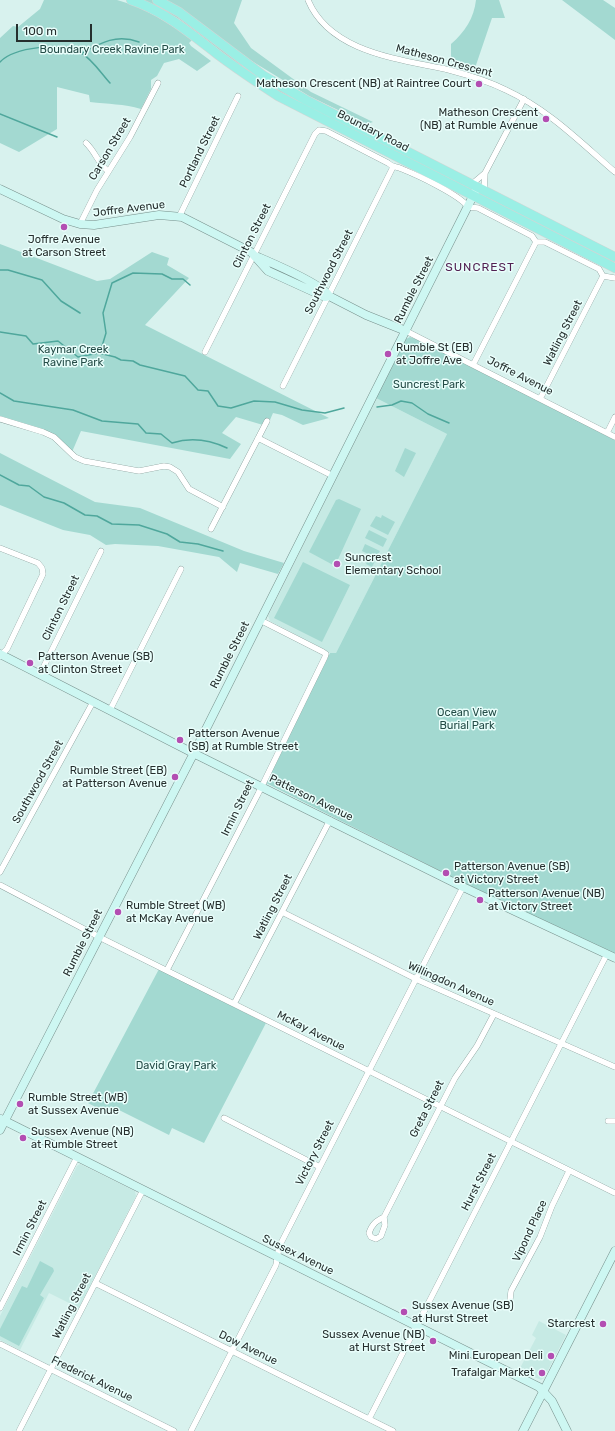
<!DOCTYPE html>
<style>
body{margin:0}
#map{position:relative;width:615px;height:1431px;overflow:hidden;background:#d8f2ee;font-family:Rubik,sans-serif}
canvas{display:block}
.scale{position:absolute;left:16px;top:24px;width:76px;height:18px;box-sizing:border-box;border:2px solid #252e2d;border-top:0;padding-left:5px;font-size:12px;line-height:14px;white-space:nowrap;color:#252e2d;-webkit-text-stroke:3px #e9fefb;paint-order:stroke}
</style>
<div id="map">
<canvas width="615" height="1431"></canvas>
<div class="scale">100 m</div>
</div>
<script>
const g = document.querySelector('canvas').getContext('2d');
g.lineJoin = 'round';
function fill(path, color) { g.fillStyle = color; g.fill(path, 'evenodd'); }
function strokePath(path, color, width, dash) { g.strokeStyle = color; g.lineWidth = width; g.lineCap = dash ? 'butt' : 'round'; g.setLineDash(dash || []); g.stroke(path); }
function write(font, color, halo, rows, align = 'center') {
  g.font = font + ' Rubik,sans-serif'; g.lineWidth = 3; g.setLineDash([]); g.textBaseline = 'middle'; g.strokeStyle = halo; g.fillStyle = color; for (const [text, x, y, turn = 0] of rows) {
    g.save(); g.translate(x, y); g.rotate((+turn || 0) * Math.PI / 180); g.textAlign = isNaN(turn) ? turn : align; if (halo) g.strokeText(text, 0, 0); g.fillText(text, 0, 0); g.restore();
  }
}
const built = new Path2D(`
 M 376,398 L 447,434 L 336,653 L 330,653 L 270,621 L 268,616 L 329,493 L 330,488 Z
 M 80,1164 L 135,1191 L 136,1196 L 79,1308 L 49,1293 L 20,1350 L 0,1340 L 0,1316 L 77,1166 Z
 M 539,1321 L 566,1335 L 544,1378 L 541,1380 L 519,1370 L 536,1338 L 532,1335 Z`);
const green = new Path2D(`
 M 44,0 L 117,0 C 146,8 168,22 192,40 L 189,43 L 191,46 L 211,61 L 197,71 L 179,59 L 164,63 L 157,76 L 151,80 L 151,89 L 141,109 C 124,104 108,104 90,102 L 89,95 L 57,87 L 57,129 L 19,152 L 0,143 L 0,38 L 13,26 L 18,27 L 40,9 Z
 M 143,0 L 152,0 L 173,12 L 240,62 L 467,185 L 466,187 L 278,91 L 238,64 L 179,19 Z
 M 166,0 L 242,0 L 234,23 L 251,48 L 311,92 L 373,122 L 367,124 L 309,96 L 250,60 L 177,6 Z
 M 476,0 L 499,0 L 505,18 L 492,18 L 475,68 L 451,61 L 451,44 C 465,32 474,18 476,0 Z
 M 562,0 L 603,0 L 615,8 L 615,40 Z
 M 0,244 L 97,281 L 110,279 L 152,252 L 169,258 L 167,265 L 189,278 L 145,325 L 329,418 L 303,425 L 282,415 L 273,413 L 270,420 L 267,418 L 263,425 L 236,417 L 222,433 L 241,444 L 230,459 L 81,431 L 72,452 L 55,435 L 0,416 Z
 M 410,337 L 421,341 L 615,440 L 615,954 L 466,884 L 266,783 L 267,777 L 330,653 L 336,653 L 447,434 L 376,398 L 406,339 Z
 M 405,448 L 416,453 L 404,477 L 395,471 Z
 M 0,453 L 95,502 L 140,508 L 244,551 L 284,563 L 278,574 L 240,563 L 237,572 L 219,557 L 158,546 L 115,544 L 106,545 L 90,535 L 63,530 L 0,505 Z
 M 339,499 L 361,509 L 335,566 L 309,552 L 336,500 Z
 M 382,515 L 395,522 L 388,535 L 370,526 L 376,516 L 381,518 Z
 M 369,530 L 387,539 L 383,547 L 365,538 Z
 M 365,544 L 380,551 L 372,567 L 366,564 L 370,555 L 362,551 Z
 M 303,562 L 350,585 L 322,642 L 274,618 Z
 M 159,969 L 266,1023 L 204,1143 L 172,1128 L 169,1135 L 113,1107 L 109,1114 L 88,1103 Z
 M 40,1261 L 53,1268 L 54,1271 L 40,1295 L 44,1298 L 19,1346 L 0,1336 L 0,1329 L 22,1286 L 27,1288 Z`);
const stream = new Path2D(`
 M 82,53 C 102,42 117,34 139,42
 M 0,62 C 14,47 62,42 80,52 C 92,59 101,73 110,83
 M 0,114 L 57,137
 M 0,270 L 8,270 L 42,280 L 61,301 L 80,313
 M 0,332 L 26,336 L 33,344 L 58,341 L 78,357 L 99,353 L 115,357 L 121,360 L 133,361 L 140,365 L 185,376 L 198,390 L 208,391 L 218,406 L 231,408 L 254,401 L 275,402 L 302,410 L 325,413 L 344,408
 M 100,353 L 106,333 L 103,313 L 112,283 L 133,273 L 162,274 L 172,279 L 183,279 L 190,285
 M 0,393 L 14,401 L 73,410 L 102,421 L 138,424 L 146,433 L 161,434 L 172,443 C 191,437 210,440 227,448
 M 377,407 L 392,405 L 401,401 L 412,403 L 428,414 L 449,423
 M 0,475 L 19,485 L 29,486 L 44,497 L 64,503 L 85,515 L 97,516 L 112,524 L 139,525 L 167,534 L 180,542 L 198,544 L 223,551`);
const street = new Path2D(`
 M 308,0 C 330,53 400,59 449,70 C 468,75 488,81 506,90 C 549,110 580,142 615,172
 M 86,143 C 95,151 99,165 108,171
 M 472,184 L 485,173 L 524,99
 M 484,191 L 485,173
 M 179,217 L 238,96
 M 80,224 L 97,190 L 130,137 L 158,83
 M 406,331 L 615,437
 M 205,352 L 315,134 L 319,130 L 326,131 L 388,163 C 393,168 396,166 402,169 C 417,175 460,195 468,207 L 478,208 L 532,236 L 536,242 L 545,242 L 599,269 L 603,276 L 615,278
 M 473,365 L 536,242
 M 283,386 L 393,167
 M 540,399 L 603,276
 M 0,419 L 43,432 L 54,437 L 75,457 L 84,461 L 139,471 L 164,466 L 170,467 L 178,472 L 189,489 L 223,507
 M 607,433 L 615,417
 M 258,438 L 333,476
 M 211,529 L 267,421
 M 0,548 L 38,563 L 42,568 L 43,574 L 7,649 L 0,656
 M 40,674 L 101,551
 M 110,710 L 181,569
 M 0,872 L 93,702
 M 0,885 L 105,940 L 615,1193
 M 282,912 L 420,981 L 615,1067
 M 167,970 L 258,794 L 325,657 L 326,654 L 323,652 L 260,620
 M 234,1004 L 330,820
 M 224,1118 L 320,1167
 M 608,1121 L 615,1121
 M 384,1217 L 385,1225 L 381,1236 L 376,1239 L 371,1237 L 369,1233 C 372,1224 376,1221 384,1217 L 455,1078 L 477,1046 L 494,1014
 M 95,1283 L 393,1431
 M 510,1300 L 511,1291 L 540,1237 L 552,1206 L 569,1171
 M 0,1308 L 77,1157
 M 0,1344 L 174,1431
 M 369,1419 L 607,954
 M 19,1431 L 143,1190
 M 191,1431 L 276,1265 L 279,1247 L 463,887`);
const secondary = new Path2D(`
 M 0,189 L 63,219 L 80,224 L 94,225 L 159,215 L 182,217 L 251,252 L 268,271 L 325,297 L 329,296 L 366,315 L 406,331
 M 258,257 C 272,263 324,285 329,296
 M 0,654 L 193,753 L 463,887 L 615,958
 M 1,1119 L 539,1387 L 552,1401 L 567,1431
 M 0,1130 L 198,745 L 476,190
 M 523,1431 L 615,1251`);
const primary = new Path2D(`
 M 131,0 C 164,11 190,33 217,54 C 237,69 258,83 278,96 L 615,268
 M 157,0 L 179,12 L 264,76 L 306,100 L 615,257`);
const markers = [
 [479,84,4,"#b34eb2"],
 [546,119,4,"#b34eb2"],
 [64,227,4,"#b34eb2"],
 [388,354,4,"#b34eb2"],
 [337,564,4,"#b34eb2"],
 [30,663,4,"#b34eb2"],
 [180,740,4,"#b34eb2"],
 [175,777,4,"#b34eb2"],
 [446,873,4,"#b34eb2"],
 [480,900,4,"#b34eb2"],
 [118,912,4,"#b34eb2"],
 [20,1104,4,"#b34eb2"],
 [23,1138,4,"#b34eb2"],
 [404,1312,4,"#b34eb2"],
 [603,1324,4,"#b34eb2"],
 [433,1341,4,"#b34eb2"],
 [551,1356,4,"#b34eb2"],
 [542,1373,4,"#b34eb2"]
];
const parkNames = [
 ["Boundary Creek Ravine Park",112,50],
 ["Kaymar Creek",73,350],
 ["Ravine Park",73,363],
 ["Suncrest Park",429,385],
 ["Ocean View",467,713],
 ["Burial Park",467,726],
 ["David Gray Park",176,1066]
];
const streetNames = [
 ["Matheson Crescent",444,61,15],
 ["Boundary Road",373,131,27],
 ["Carson Street",110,149,-59],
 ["Portland Street",200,152,-64],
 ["Joffre Avenue",129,209,-7],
 ["Clinton Street",252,236,-63],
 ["Southwood Street",329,272,-63],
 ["Rumble Street",414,290,-63],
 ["Watling Street",563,333,-63],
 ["Joffre Avenue",520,376,27],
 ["Clinton Street",61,608,-64],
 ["Rumble Street",230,655,-63],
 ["Southwood Street",38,782,-61],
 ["Patterson Avenue",311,798,26],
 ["Irmin Street",238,808,-64],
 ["Watling Street",273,907,-63],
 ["Rumble Street",83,943,-63],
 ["Willingdon Avenue",451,984,24],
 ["McKay Avenue",311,1031,27],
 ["Greta Street",427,1109,-63],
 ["Victory Street",315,1153,-63],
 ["Hurst Street",479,1182,-63],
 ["Irmin Street",30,1228,-63],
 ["Vipond Place",530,1231,-65],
 ["Sussex Avenue",298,1255,26],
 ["Watling Street",72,1306,-63],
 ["Dow Avenue",248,1348,26],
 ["Frederick Avenue",92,1379,26]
];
const poiNames = [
 ["Matheson Crescent (NB) at Raintree Court",471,84,"right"],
 ["Matheson Crescent",538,113,"right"],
 ["(NB) at Rumble Avenue",538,126,"right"],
 ["Joffre Avenue",64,240,"center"],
 ["at Carson Street",64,253,"center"],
 ["Rumble St (EB)",396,348],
 ["at Joffre Ave",396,361],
 ["Suncrest",345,558],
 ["Elementary School",345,571],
 ["Patterson Avenue (SB)",38,657],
 ["at Clinton Street",38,670],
 ["Patterson Avenue",188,734],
 ["(SB) at Rumble Street",188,747],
 ["Rumble Street (EB)",167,771,"right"],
 ["at Patterson Avenue",167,784,"right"],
 ["Patterson Avenue (SB)",454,867],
 ["at Victory Street",454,880],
 ["Patterson Avenue (NB)",488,894],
 ["at Victory Street",488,907],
 ["Rumble Street (WB)",126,906],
 ["at McKay Avenue",126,919],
 ["Rumble Street (WB)",28,1098],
 ["at Sussex Avenue",28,1111],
 ["Sussex Avenue (NB)",31,1132],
 ["at Rumble Street",31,1145],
 ["Sussex Avenue (SB)",412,1306],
 ["at Hurst Street",412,1319],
 ["Starcrest",595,1324,"right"],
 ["Sussex Avenue (NB)",425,1335,"right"],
 ["at Hurst Street",425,1348,"right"],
 ["Mini European Deli",543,1356,"right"],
 ["Trafalgar Market",534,1373,"right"]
];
const neighbourhoodNames = [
 ["SUNCREST",480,268]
];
fill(built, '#c6eae4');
fill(green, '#a3d9d1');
strokePath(stream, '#4fa79c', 1.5);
strokePath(street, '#78908c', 6);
strokePath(secondary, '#78908c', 9);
strokePath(primary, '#d3d5d5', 10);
strokePath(street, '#fff', 5.5);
strokePath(secondary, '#cdf7f2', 8);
strokePath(primary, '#9aefe5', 9);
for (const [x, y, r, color] of markers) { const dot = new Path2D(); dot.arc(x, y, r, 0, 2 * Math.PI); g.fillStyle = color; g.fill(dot); strokePath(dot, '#e9fefb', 1.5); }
write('11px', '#244c47', '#e9fefb', parkNames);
write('11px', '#252e2d', '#e9fefb', streetNames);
write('11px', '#252e2d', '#e9fefb', poiNames, 'left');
g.letterSpacing = '1px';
write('12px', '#522152', '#e9fefb', neighbourhoodNames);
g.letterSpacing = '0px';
</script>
